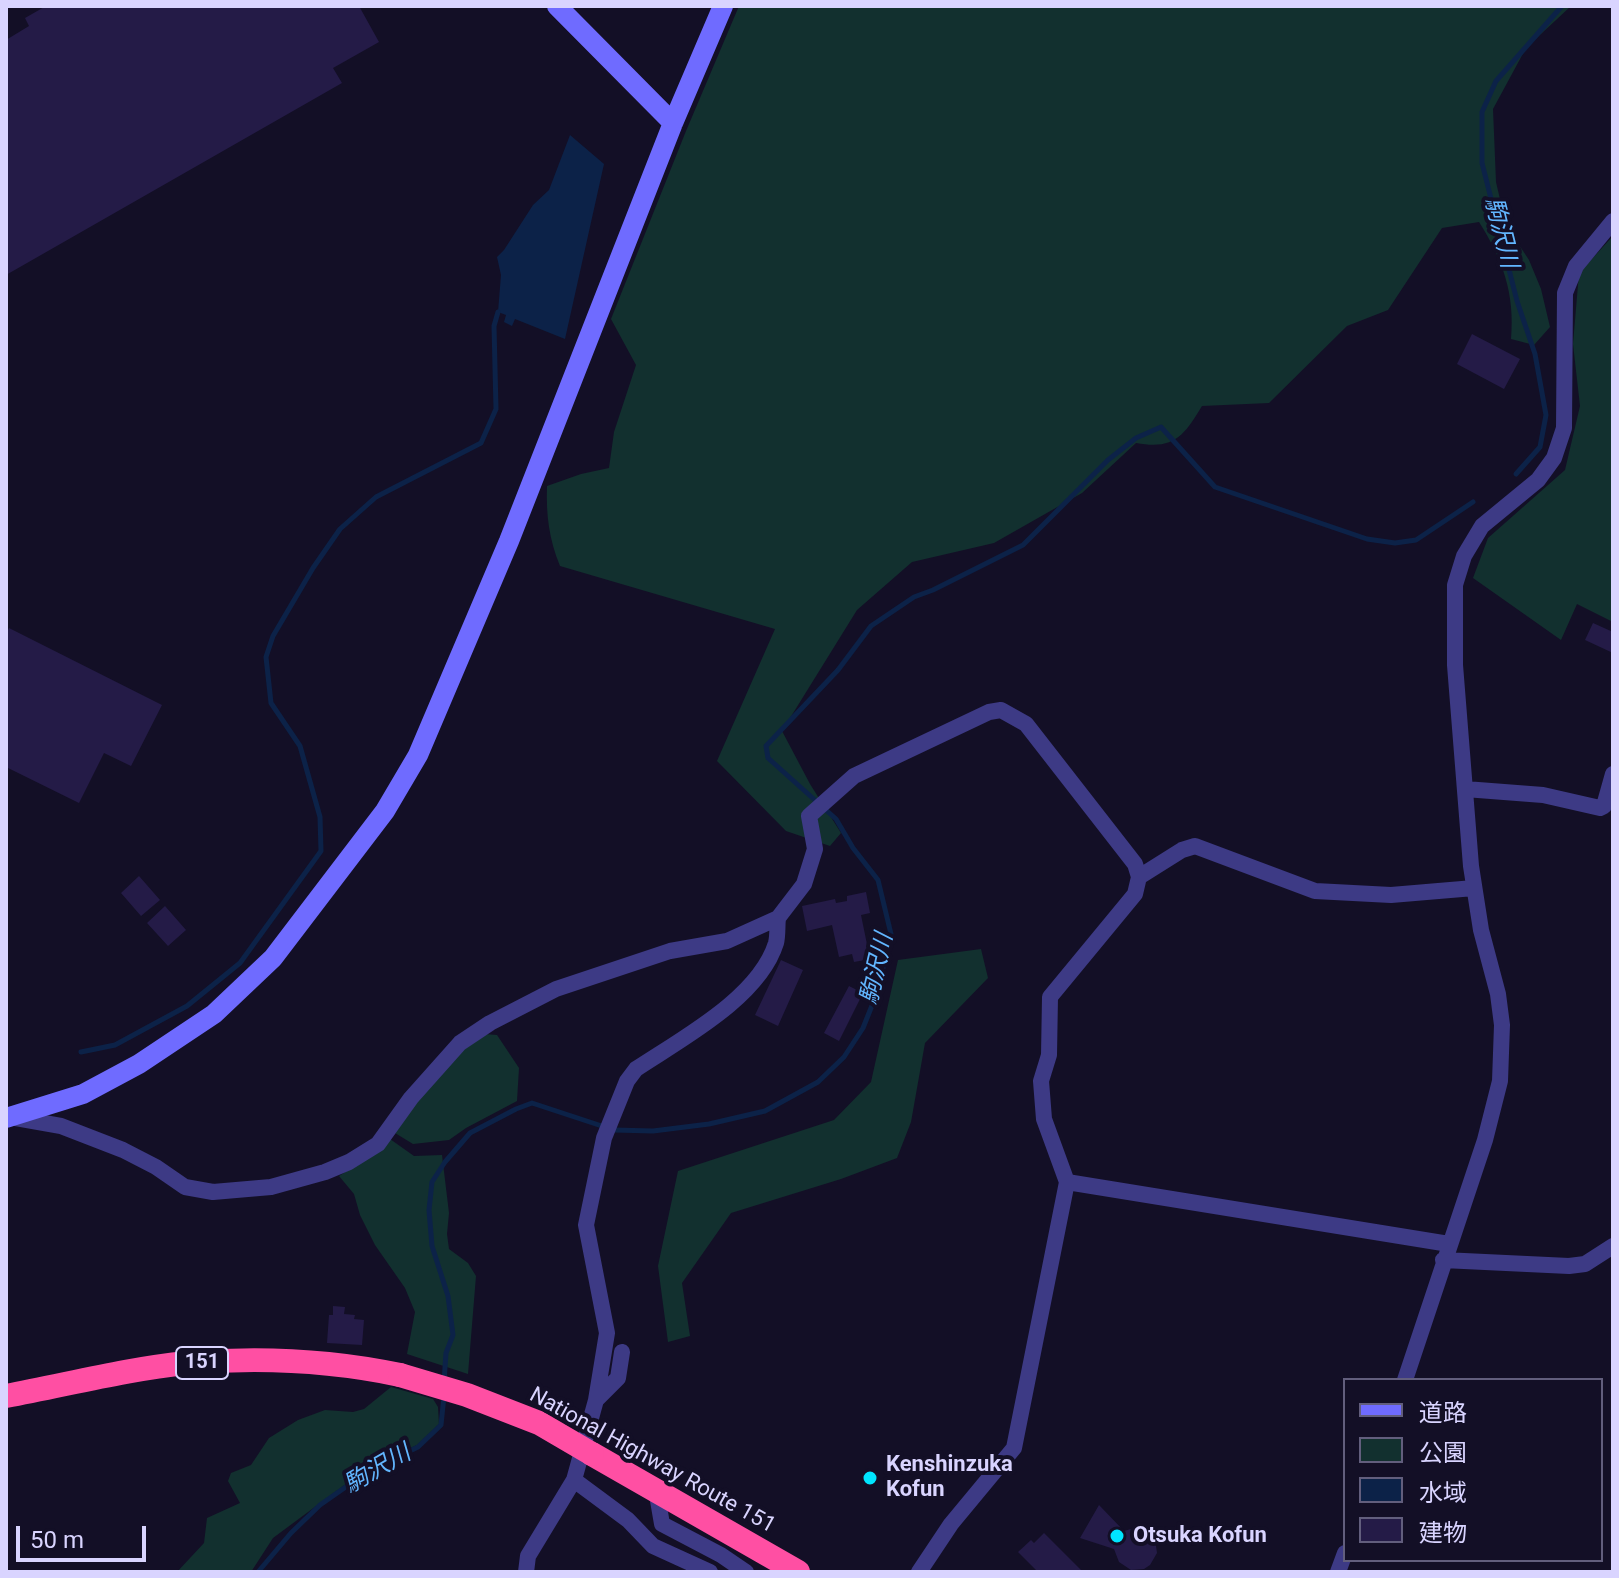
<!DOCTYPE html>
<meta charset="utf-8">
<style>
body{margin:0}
#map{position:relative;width:1619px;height:1578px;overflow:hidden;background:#130f26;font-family:Roboto,"Noto Sans JP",sans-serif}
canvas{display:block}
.frame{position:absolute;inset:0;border:8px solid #d9d4ff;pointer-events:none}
.legend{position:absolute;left:1343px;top:1378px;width:260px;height:184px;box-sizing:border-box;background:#130f26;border:2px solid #625e7d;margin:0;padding:10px 14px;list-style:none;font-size:24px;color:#d9d4ff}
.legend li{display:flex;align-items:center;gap:16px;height:40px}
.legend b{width:40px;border:2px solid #625e7d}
.scale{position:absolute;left:16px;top:1526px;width:130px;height:36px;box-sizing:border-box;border:4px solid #d9d4ff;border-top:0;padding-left:10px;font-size:24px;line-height:28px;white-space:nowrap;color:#d9d4ff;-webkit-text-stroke:6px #130f26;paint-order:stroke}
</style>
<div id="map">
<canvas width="1619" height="1578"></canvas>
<div class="frame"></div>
<ul class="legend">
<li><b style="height:10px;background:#6f6bff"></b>道路</li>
<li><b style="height:22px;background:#12302f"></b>公園</li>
<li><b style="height:22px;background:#0c2248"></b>水域</li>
<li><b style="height:22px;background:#241b47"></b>建物</li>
</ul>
<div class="scale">50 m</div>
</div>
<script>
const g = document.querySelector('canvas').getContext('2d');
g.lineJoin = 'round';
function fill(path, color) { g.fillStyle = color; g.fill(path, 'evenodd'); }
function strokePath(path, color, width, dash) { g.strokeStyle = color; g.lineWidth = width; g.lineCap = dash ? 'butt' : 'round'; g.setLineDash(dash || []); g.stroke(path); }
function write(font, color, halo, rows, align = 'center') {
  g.font = font + ' Roboto,"Noto Sans JP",sans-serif'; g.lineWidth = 8; g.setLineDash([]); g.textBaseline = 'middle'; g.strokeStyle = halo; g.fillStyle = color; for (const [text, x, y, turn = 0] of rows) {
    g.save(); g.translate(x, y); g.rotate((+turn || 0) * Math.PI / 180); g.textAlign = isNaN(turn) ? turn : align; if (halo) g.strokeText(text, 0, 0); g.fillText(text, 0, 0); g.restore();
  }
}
const green = new Path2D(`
 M 739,6 L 1571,6 L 1526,48 L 1493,109 L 1496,182 L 1506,225 L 1529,260 L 1541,289 L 1550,327 L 1534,345 L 1511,339 C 1515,294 1503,260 1479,222 L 1442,228 L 1388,310 L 1347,326 L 1269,403 L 1202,406 C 1184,436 1174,450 1136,443 L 1082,493 L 994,543 L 912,562 L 857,610 L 782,731 L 810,784 L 841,833 L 830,846 L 786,831 L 717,761 L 775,629 L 560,566 C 549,539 546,515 547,486 L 581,474 L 609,468 L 614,432 L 636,365 L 611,319 L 686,131 Z
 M 1613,236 L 1613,622 L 1577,604 L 1561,640 L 1473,578 L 1488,538 L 1565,470 L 1580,406 L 1573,344 L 1579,273 Z
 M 981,949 L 988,978 L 925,1043 L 911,1122 L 897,1158 L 841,1179 L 731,1213 L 682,1283 L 690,1336 L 668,1342 L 658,1266 L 678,1171 L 834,1120 L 871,1082 L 898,960 Z
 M 484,1034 L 497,1035 L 519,1068 L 517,1101 L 466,1128 L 449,1140 L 413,1144 L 395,1133 L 442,1066 Z
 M 390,1139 L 414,1156 L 442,1155 L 449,1213 L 447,1234 L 449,1249 L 468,1263 L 476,1276 L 468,1374 L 407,1354 L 415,1312 L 405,1288 L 375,1245 L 360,1215 L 354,1194 L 339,1176 L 374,1153 Z
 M 391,1387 L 433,1399 L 438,1407 L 439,1424 L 417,1445 L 366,1469 L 273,1538 L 251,1572 L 177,1572 L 204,1543 L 207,1518 L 240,1503 L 228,1481 L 231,1473 L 251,1465 L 269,1438 L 298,1420 L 325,1410 L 353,1412 L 364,1409 Z`);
const water = new Path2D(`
 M 570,135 L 604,164 L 565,339 L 515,319 L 512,326 L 504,322 L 506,315 L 498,312 L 501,275 L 497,257 L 504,250 L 533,205 L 549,190 Z`);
const stream = new Path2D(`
 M 1516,474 L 1540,447 L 1546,415 L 1535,354 L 1517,301 L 1482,163 L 1482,112 L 1496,81 L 1562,6
 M 81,1052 L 115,1045 L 187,1006 L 240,963 L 321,851 L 320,817 L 300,746 L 271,703 L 266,657 L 273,636 L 313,568 L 340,529 L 376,497 L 481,443 L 496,409 L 494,326 L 498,312
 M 444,1382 L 446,1353 L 453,1335 L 448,1296 L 432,1246 L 429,1210 L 432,1182 L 445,1162 L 470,1133 L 516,1109 L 532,1103 L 614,1130 L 653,1131 L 709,1124 L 765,1111 L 818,1082 L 844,1057 L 863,1028 L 877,993 L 891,934 L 878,880 L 853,848 L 836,819 L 768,758 L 766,746 L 838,670 L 871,626 L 914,597 L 933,590 L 1023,545 L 1108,460 L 1136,438 L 1161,427 L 1215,487 L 1367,539 L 1395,543 L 1416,540 L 1473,502
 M 258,1572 L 291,1533 L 320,1505 L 370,1470 L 418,1447 L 441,1425 L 444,1396`);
const building = new Path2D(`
 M 46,6 L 359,6 L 379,42 L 333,68 L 342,83 L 6,275 L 6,40 L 29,26 L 25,18 Z
 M 1472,334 L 1520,359 L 1504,389 L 1457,364 Z
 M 1593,623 L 1613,632 L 1613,653 L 1585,640 Z
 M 9,628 L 162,705 L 131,766 L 104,753 L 79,803 L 6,767 L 6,634 Z
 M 139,876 L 160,900 L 141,916 L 121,893 Z
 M 866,892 L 870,913 L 861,915 L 870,959 L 854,962 L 852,954 L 839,957 L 832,925 L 807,931 L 802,906 L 835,899 L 836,903 L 847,901 L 847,896 Z
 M 165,906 L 186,930 L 168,946 L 147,923 Z
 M 781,960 L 803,970 L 778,1026 L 755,1015 Z
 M 849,986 L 863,993 L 839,1041 L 824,1033 Z
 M 333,1306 L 345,1307 L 344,1314 L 355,1315 L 354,1319 L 364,1320 L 362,1345 L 327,1343 L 329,1315 L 333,1315 Z
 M 1099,1505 L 1124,1531 L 1138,1527 L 1151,1533 L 1155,1539 L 1157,1553 L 1150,1565 L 1144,1569 L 1131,1570 L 1119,1562 L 1114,1549 L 1080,1538 Z
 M 1044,1533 L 1083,1572 L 1038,1572 L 1018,1552 L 1031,1540 L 1034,1543 Z`);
const street = new Path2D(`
 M 1465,789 L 1543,795 L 1600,808 L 1604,806 L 1613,774
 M 1139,877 L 1182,850 L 1195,846 L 1315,891 L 1391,895 L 1474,888
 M 10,1117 L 61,1126 L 123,1150 L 156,1167 L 185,1187 L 213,1192 L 271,1187 L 325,1172 L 349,1162 L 378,1144 L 411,1098 L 460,1043 L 490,1023 L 556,989 L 670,951 L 727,941 L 778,918 L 804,884 L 815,849 L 809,816 L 854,776 L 989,712 L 1001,710 L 1026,724 L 1135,864 L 1139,877 L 1135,894 L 1050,997 L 1049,1055 L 1041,1081 L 1044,1119 L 1067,1182 L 1449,1244
 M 1443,1260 L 1569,1266 L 1585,1264 L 1613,1246
 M 1405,1380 L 1485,1140 L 1500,1081 L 1502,1025 L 1498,994 L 1481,930 L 1471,866 L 1455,665 L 1455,585 L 1464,556 L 1482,526 L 1538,480 L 1554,458 L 1564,428 L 1565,293 L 1576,266 L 1613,221
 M 596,1400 L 618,1378 L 622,1352
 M 574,1480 L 628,1520 L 653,1546 L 710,1572
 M 656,1489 L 662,1524 L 721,1555 L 746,1572
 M 526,1572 L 528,1556 L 574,1480 L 596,1400 L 607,1333 L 586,1225 L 604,1138 L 627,1081 L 636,1069 C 681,1039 759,998 776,943 C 778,935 777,926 778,918
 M 919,1572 L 951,1524 L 1014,1448 L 1067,1182
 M 1338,1572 L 1345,1553`);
const secondary = new Path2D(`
 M 557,6 L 673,123
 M 6,1118 L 83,1094 L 139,1064 L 214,1014 L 273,958 L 385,811 L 418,755 L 509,541 L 673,123 L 723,6`);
const highway = new Path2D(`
 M 6,1396 C 66,1385 126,1369 187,1363 C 258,1357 329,1360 400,1375
 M 592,1454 L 798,1572`);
const highwayBridge = new Path2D(`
 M 400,1375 L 467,1395 L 539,1423 L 592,1454`);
const markers = [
 [870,1478,8,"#00e5ff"],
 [1117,1536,8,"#00e5ff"]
];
const shields = [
 [202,1363,52]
];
const shieldNames = [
 ["151",202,1363]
];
const streetNames = [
 ["National Highway Route 151",652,1461,29]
];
const poiNames = [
 ["Kenshinzuka",886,1465],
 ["Kofun",886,1490],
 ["Otsuka Kofun",1133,1536]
];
const waterNames = [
 ["駒沢川",1500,233,76],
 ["駒沢川",878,969,-77],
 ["駒沢川",378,1470,-30]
];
fill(green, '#12302f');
fill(water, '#0c2248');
strokePath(stream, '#0c2248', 5);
fill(building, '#241b47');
strokePath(street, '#3d3a85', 16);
strokePath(secondary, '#6f6bff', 20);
strokePath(highway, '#ff4fa3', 24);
strokePath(highwayBridge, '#ff4fa3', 24);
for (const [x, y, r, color] of markers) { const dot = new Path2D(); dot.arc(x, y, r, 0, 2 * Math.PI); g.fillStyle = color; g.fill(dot); strokePath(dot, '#130f26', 3); }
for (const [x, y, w] of shields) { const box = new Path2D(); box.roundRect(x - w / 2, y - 16, w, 32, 6); g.fillStyle = '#130f26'; g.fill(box); strokePath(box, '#d9d4ff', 2); }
write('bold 20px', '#d9d4ff', null, shieldNames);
write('22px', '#d9d4ff', '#130f26', streetNames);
write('bold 22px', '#d9d4ff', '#130f26', poiNames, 'left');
write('italic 24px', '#62b6ff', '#130f26', waterNames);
</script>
